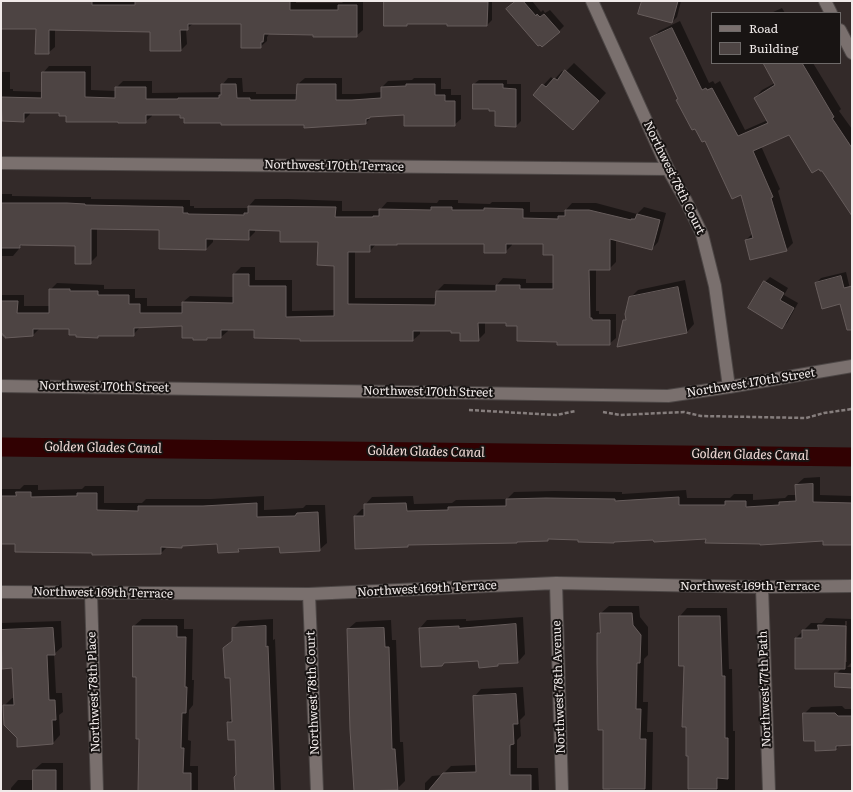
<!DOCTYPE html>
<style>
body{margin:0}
#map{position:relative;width:853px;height:792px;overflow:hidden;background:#332a29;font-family:Literata,serif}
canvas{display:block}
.frame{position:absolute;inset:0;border:2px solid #f0eae9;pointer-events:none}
.legend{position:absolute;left:711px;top:12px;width:130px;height:52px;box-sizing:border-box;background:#181413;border:1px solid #6e6a69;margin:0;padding:5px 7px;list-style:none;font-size:12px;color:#f0eae9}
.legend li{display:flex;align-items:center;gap:8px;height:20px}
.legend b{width:20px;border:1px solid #6e6a69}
</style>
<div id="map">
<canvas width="853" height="792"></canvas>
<div class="frame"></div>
<ul class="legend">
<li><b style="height:5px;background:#7a706e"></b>Road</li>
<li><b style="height:11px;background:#4d4443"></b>Building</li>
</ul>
</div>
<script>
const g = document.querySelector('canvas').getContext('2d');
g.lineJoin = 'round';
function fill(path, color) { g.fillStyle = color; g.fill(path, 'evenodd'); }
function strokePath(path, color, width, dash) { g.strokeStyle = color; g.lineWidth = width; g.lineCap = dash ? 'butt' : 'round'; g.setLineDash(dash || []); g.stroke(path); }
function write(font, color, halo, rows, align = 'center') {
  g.font = font + ' Literata,serif'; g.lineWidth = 4; g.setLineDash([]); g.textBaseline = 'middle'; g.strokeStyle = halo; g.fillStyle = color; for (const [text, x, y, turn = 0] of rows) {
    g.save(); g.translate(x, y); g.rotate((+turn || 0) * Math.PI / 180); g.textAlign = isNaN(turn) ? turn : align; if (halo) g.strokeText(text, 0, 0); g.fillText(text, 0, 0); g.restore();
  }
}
const shadow = new Path2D(`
 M 1,1 L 296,1 L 296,3 L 342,3 L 344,1 L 363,1 L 363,30 L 356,36 L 270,33 L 267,37 L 267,41 L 260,47 L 242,23 L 194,23 L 186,29 L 187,44 L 181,50 L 151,31 L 55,29 L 55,47 L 48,53 L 37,28 L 1,28 Z
 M 385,1 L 492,1 L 492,20 L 487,25 L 448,25 L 448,23 L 408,23 L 406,25 L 385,25 Z
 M 516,1 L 532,1 L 541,12 L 543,10 L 545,13 L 550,10 L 564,26 L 559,31 L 540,43 Z
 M 643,1 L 681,1 L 677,17 L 672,22 Z
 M 782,8 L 785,13 L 771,13 Z
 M 680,21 L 709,83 L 713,81 L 715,84 L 720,81 L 745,130 L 768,120 L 755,98 L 762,90 L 775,83 L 764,63 L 813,63 L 841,109 L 839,111 L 852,129 L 852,209 L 822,169 L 790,133 L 761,146 L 780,189 L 778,191 L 793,243 L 786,250 L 746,240 L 752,234 L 741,194 L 679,98 L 652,38 L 659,31 Z
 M 574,63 L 606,93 L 581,121 L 534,95 L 551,77 L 554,80 L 562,71 L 564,73 Z
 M 49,66 L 91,66 L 91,90 L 116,91 L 116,88 L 123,81 L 152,81 L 152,93 L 222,92 L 222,85 L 228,78 L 242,78 L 243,92 L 256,92 L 256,94 L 298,94 L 298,84 L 305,78 L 342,78 L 342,94 L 359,94 L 382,92 L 382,87 L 388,81 L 412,80 L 414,78 L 441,78 L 441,89 L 451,89 L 451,95 L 461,95 L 461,119 L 454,125 L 405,114 L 372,116 L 365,124 L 305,124 L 222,122 L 185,117 L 181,114 L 152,114 L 152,116 L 145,122 L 119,121 L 67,114 L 60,112 L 30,112 L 30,114 L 23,121 L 1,118 L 1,72 L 10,72 L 10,89 L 13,89 L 13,91 L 42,92 L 43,73 Z
 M 479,80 L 507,80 L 507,84 L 521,84 L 521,121 L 516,126 L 496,110 L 474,84 Z
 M 1,194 L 12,194 L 12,196 L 74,197 L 91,197 L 91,199 L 190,200 L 190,206 L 194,206 L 194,208 L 249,208 L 249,206 L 255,199 L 288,199 L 342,201 L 342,211 L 379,211 L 387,202 L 437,203 L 439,200 L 458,200 L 458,203 L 490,204 L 492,202 L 530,202 L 530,212 L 564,212 L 572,203 L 596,203 L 637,214 L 644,207 L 666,213 L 658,242 L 652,249 L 616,240 L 616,262 L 609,269 L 596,269 L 596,311 L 599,311 L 599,314 L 616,314 L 616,338 L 609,344 L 558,341 L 507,322 L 485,322 L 485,333 L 478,340 L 461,332 L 452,330 L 420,330 L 420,334 L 413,340 L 301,338 L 255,329 L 228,329 L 228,331 L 221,337 L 209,337 L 207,339 L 183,325 L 140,327 L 133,335 L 77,334 L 70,328 L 40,328 L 33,335 L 1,333 L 1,295 L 24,295 L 24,306 L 50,306 L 50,290 L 57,283 L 104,285 L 104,289 L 135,289 L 135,298 L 147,298 L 147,306 L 183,306 L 183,302 L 190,296 L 234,297 L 234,274 L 241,267 L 255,267 L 255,280 L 292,280 L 292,311 L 335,310 L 335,265 L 319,241 L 281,230 L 255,230 L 255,232 L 248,239 L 213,238 L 213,242 L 206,249 L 160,229 L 97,228 L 97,256 L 90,263 L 76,245 L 23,244 L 13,256 L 1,256 ZM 399,243 L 485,244 L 505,252 L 512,245 L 512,243 L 544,243 L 554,254 L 554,283 L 526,283 L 526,279 L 503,278 L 497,285 L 444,284 L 437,291 L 436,298 L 355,298 L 355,251 L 370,251 L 376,244 L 397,244 Z
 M 846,272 L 852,297 L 852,310 L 851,299 L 816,283 L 821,278 Z
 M 770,277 L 788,288 L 784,295 L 798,303 L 787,323 L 782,327 L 765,282 Z
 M 685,280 L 694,324 L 687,332 L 618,346 L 624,321 L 627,318 L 630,298 L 638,290 Z
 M 820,477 L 820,495 L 852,496 L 852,544 L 824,540 L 654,538 L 616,541 L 614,542 L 579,542 L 580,539 L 549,538 L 547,540 L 409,544 L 407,546 L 355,516 L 362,509 L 365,509 L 365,505 L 372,497 L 413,496 L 414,504 L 452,503 L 456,500 L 507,499 L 514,492 L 554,491 L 622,492 L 622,494 L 686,490 L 687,498 L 730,498 L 734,494 L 753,494 L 753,500 L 785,498 L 788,495 L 797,495 L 796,485 L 804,478 Z
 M 24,485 L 38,485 L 38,490 L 82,489 L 85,486 L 104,486 L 104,503 L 142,503 L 146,499 L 211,499 L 264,496 L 264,510 L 303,508 L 306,505 L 325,505 L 327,543 L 319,550 L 280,546 L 242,548 L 238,551 L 218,543 L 168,546 L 161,553 L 93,552 L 16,543 L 1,543 L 1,489 L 20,489 Z
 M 609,606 L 639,606 L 640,617 L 648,627 L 648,655 L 644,659 L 643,702 L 648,702 L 647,732 L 653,732 L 652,791 L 610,791 L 604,729 L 598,634 L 601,630 L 601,613 Z
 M 687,608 L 727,608 L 729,669 L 732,669 L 733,731 L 735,731 L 735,791 L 689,791 L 689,755 L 685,665 L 680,665 L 680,616 Z
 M 523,617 L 525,654 L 518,662 L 500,663 L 497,666 L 479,660 L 422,666 L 420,628 L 427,620 L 466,619 L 466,621 Z
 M 826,618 L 852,619 L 852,662 L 847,667 L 852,667 L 852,687 L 836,674 L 842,668 L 796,638 L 811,623 L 822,623 ZM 845,621 L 847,621 L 847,662 L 845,662 Z
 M 142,619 L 184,619 L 184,629 L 193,629 L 192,680 L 194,680 L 193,705 L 189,710 L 188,740 L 191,741 L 190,766 L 198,766 L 198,791 L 139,791 L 140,738 L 134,626 Z
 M 273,619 L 273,640 L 275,639 L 281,791 L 236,791 L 237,775 L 236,739 L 228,722 L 233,718 L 231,677 L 224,648 L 233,639 L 233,628 L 240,621 Z
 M 391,620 L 392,640 L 396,640 L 400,742 L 403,742 L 405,781 L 399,787 L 399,791 L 354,791 L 351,730 L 348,629 L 356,622 Z
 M 61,621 L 62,647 L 54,654 L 56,693 L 62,693 L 63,712 L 59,715 L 60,735 L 53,743 L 18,738 L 4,706 L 12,698 L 14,698 L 13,667 L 1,668 L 1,623 Z
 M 523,687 L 525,715 L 520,720 L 521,736 L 517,740 L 517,768 L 538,768 L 539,791 L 425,791 L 425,783 L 432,776 L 442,775 L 451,766 L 477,765 L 474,697 L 481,689 Z
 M 842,706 L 845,709 L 852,709 L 852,744 L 841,744 L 836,749 L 816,740 L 804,714 L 811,707 Z
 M 42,763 L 63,763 L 63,791 L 11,791 L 11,788 L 18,780 L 34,780 L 34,770 Z`);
const canal = new Path2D(`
 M 1,447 L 852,457`);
const building = new Path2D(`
 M 1,1 L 92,1 L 92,5 L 135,5 L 135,1 L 290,1 L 290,10 L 338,10 L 338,5 L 357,5 L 357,37 L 313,37 L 313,35 L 264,34 L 263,42 L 261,42 L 261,48 L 241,48 L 241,24 L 188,24 L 188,30 L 180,30 L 181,51 L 150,51 L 150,32 L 49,30 L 49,54 L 35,54 L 36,29 L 1,29 Z
 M 384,1 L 488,2 L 487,26 L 447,26 L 447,24 L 407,24 L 407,26 L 384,26 Z
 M 516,1 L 523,1 L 536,16 L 537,14 L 540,17 L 544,14 L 560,32 L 542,47 L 540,45 L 538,46 L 506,9 Z
 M 642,1 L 678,1 L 672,23 L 638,14 Z
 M 672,28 L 702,90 L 706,88 L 707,90 L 712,88 L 738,136 L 768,123 L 754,98 L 775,85 L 763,63 L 802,63 L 834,117 L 832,118 L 852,148 L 852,216 L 822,171 L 820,171 L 819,169 L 812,173 L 789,135 L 753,151 L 773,197 L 771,198 L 787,251 L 750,260 L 745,240 L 753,238 L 741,195 L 732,199 L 705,141 L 702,142 L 695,129 L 692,130 L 676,100 L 678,99 L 650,38 Z
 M 565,70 L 599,101 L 573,130 L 533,95 L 542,84 L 546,87 L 554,78 L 557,80 Z
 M 42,72 L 85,72 L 85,97 L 115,98 L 115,87 L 146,87 L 146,99 L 178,99 L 178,98 L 219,98 L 219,95 L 221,95 L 221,84 L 236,84 L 237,98 L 250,98 L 250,100 L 296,100 L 297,84 L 336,84 L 336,100 L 352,100 L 381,98 L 381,87 L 406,86 L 406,84 L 435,84 L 435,95 L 445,95 L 445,101 L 455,101 L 455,126 L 404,126 L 404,115 L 370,117 L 370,118 L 366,119 L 366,124 L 304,128 L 304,125 L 221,125 L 221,123 L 184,123 L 184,118 L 180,118 L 180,115 L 146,115 L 146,123 L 118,123 L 118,122 L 66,122 L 66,116 L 59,116 L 59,113 L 24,113 L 24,122 L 2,121 L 1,97 L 41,98 Z
 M 473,84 L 503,84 L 503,88 L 516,89 L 516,127 L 495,126 L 495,111 L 489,111 L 489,109 L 473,109 Z
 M 1,203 L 67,203 L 85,204 L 85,205 L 183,207 L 183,213 L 188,213 L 188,214 L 244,215 L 244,213 L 248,213 L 248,206 L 336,207 L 335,217 L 373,217 L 373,216 L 379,216 L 379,209 L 431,210 L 431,207 L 452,207 L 452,210 L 484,210 L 484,208 L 523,209 L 523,218 L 558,219 L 558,216 L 565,216 L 565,210 L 589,210 L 631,220 L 631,219 L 635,219 L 637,214 L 660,220 L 652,250 L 610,239 L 610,270 L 589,270 L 590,318 L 592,318 L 592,320 L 610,320 L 610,345 L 557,345 L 557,342 L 517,341 L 517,326 L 506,326 L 506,323 L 478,323 L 479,341 L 460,341 L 460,333 L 451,333 L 451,331 L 413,331 L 413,341 L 300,341 L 300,339 L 254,338 L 254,330 L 221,330 L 221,338 L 207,338 L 207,340 L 193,340 L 193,338 L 182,338 L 182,326 L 134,328 L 134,336 L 98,336 L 98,338 L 76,337 L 76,335 L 69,335 L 69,329 L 33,329 L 33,336 L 5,338 L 5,336 L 3,336 L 3,334 L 1,334 L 1,301 L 18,301 L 17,313 L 49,313 L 49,289 L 70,289 L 70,291 L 98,291 L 98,295 L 129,295 L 129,304 L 140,304 L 140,313 L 182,313 L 182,302 L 233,303 L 233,274 L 249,274 L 249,286 L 286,286 L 286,317 L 334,316 L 334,266 L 317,265 L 318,242 L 280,242 L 280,231 L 249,230 L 249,240 L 206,239 L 206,250 L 159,249 L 159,230 L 91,229 L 91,264 L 75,264 L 75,246 L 20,245 L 20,248 L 1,248 ZM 397,244 L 484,244 L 484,253 L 506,253 L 506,244 L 543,244 L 543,255 L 553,255 L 553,289 L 520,289 L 520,285 L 496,285 L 496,291 L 436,291 L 435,305 L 348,304 L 348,252 L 370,252 L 370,245 L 397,245 Z
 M 841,276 L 844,288 L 852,286 L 852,330 L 847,330 L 840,304 L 822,309 L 815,283 Z
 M 764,281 L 784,293 L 780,300 L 794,308 L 782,329 L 748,308 Z
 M 678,287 L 687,333 L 617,347 L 623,320 L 626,320 L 625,314 L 629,297 Z
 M 813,484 L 813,502 L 852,503 L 852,545 L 823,545 L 823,541 L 760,545 L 760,544 L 705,543 L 706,539 L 654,542 L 653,540 L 614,542 L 614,543 L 578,542 L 578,540 L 548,539 L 548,541 L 517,542 L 517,543 L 408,545 L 408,547 L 355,549 L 354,516 L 364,516 L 364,504 L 406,503 L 407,511 L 448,510 L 448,507 L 506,506 L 506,499 L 546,498 L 615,499 L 615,501 L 679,497 L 679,505 L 725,505 L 725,501 L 746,501 L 746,507 L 779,505 L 779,502 L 796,501 L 795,485 Z
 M 16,492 L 31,492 L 31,497 L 77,496 L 77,493 L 97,493 L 97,510 L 138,511 L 138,506 L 203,506 L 257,503 L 257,517 L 295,516 L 297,513 L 318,512 L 320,551 L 280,553 L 279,547 L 238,549 L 239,552 L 218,553 L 217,544 L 182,546 L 182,548 L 161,547 L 161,554 L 92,555 L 92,553 L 15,552 L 15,544 L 1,544 L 1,496 L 16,496 Z
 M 600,613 L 632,613 L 633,625 L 641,635 L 640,663 L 637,663 L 636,709 L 641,709 L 640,739 L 646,739 L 645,789 L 603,789 L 603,730 L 598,730 L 597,663 L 597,633 L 600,633 Z
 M 679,616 L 720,616 L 722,676 L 725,676 L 725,738 L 728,738 L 728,779 L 717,778 L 717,789 L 688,789 L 688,756 L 686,756 L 686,727 L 682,727 L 684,666 L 679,666 Z
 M 516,624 L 518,663 L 498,664 L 498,666 L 479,668 L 478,661 L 444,663 L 442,666 L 421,667 L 419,628 L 459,626 L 459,628 Z
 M 818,625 L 846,626 L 845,669 L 795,669 L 795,638 L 802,638 L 802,630 L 818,630 Z
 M 133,626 L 177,626 L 177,637 L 186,637 L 185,687 L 187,687 L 186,713 L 182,713 L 181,748 L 184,748 L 183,773 L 191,773 L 191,791 L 138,791 L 139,739 L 136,739 L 136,677 L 133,677 Z
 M 266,626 L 266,647 L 268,646 L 274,791 L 235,791 L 234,777 L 236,775 L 235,740 L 228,740 L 227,722 L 232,722 L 230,678 L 225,678 L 223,648 L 232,641 L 232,628 Z
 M 53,628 L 55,655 L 47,655 L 49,700 L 55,700 L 56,720 L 52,720 L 53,744 L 17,747 L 17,738 L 4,725 L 3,705 L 14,705 L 12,668 L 2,669 L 1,630 Z
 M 384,628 L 385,647 L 389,647 L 392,749 L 395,749 L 398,790 L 354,791 L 350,730 L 347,629 Z
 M 835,673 L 852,674 L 852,688 L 835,687 Z
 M 516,694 L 518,724 L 513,724 L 514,744 L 510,745 L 510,775 L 531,775 L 531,791 L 428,791 L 443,773 L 476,772 L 473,696 Z
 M 803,713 L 835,713 L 838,716 L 852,716 L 852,745 L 836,746 L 836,750 L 815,751 L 815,741 L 804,741 Z
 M 33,770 L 56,770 L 56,791 L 33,791 Z`);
const path = new Path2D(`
 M 469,410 L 556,415 L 576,411
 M 603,412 L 620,415 L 684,412 L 701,416 L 806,418 L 824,413 L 852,409`);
const street = new Path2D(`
 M 592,1 L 668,169 L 686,201 L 702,234 L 715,286 L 729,387
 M 1,163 L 668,169
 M 556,583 L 562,791
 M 762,587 L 769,791
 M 1,592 L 309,594 L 556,583 L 762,587 L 852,586
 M 91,593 L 97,791
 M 309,594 L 317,791`);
const secondary = new Path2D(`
 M 825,1 L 831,13
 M 840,30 L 852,53
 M 1,386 L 668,396 L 729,387 L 852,366`);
const streetNames = [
 ["Northwest 170th Terrace",334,166,1],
 ["Northwest 78th Court",674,178,64],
 ["Northwest 170th Street",751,383,-9],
 ["Northwest 170th Street",104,387,1],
 ["Northwest 170th Street",428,392,1],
 ["Northwest 169th Terrace",750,586],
 ["Northwest 169th Terrace",427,589,-3],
 ["Northwest 169th Terrace",103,593,1],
 ["Northwest 78th Avenue",559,687,-92],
 ["Northwest 77th Path",765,689,-92],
 ["Northwest 78th Place",94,692,-92],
 ["Northwest 78th Court",313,693,-92]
];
const waterNames = [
 ["Golden Glades Canal",103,448,1],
 ["Golden Glades Canal",426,452,1],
 ["Golden Glades Canal",750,455,1]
];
fill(shadow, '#0007');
strokePath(canal, '#310102', 19);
fill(building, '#4d4443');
strokePath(building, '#675d5c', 1);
strokePath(street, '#4d4746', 14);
strokePath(secondary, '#4d4746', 14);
strokePath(path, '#867e7d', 2.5, [4, 2]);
strokePath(street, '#7a706e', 12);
strokePath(secondary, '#7a706e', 12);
write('12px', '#f0eae9', '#181413', streetNames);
write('italic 13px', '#f2dcd8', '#181413', waterNames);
</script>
